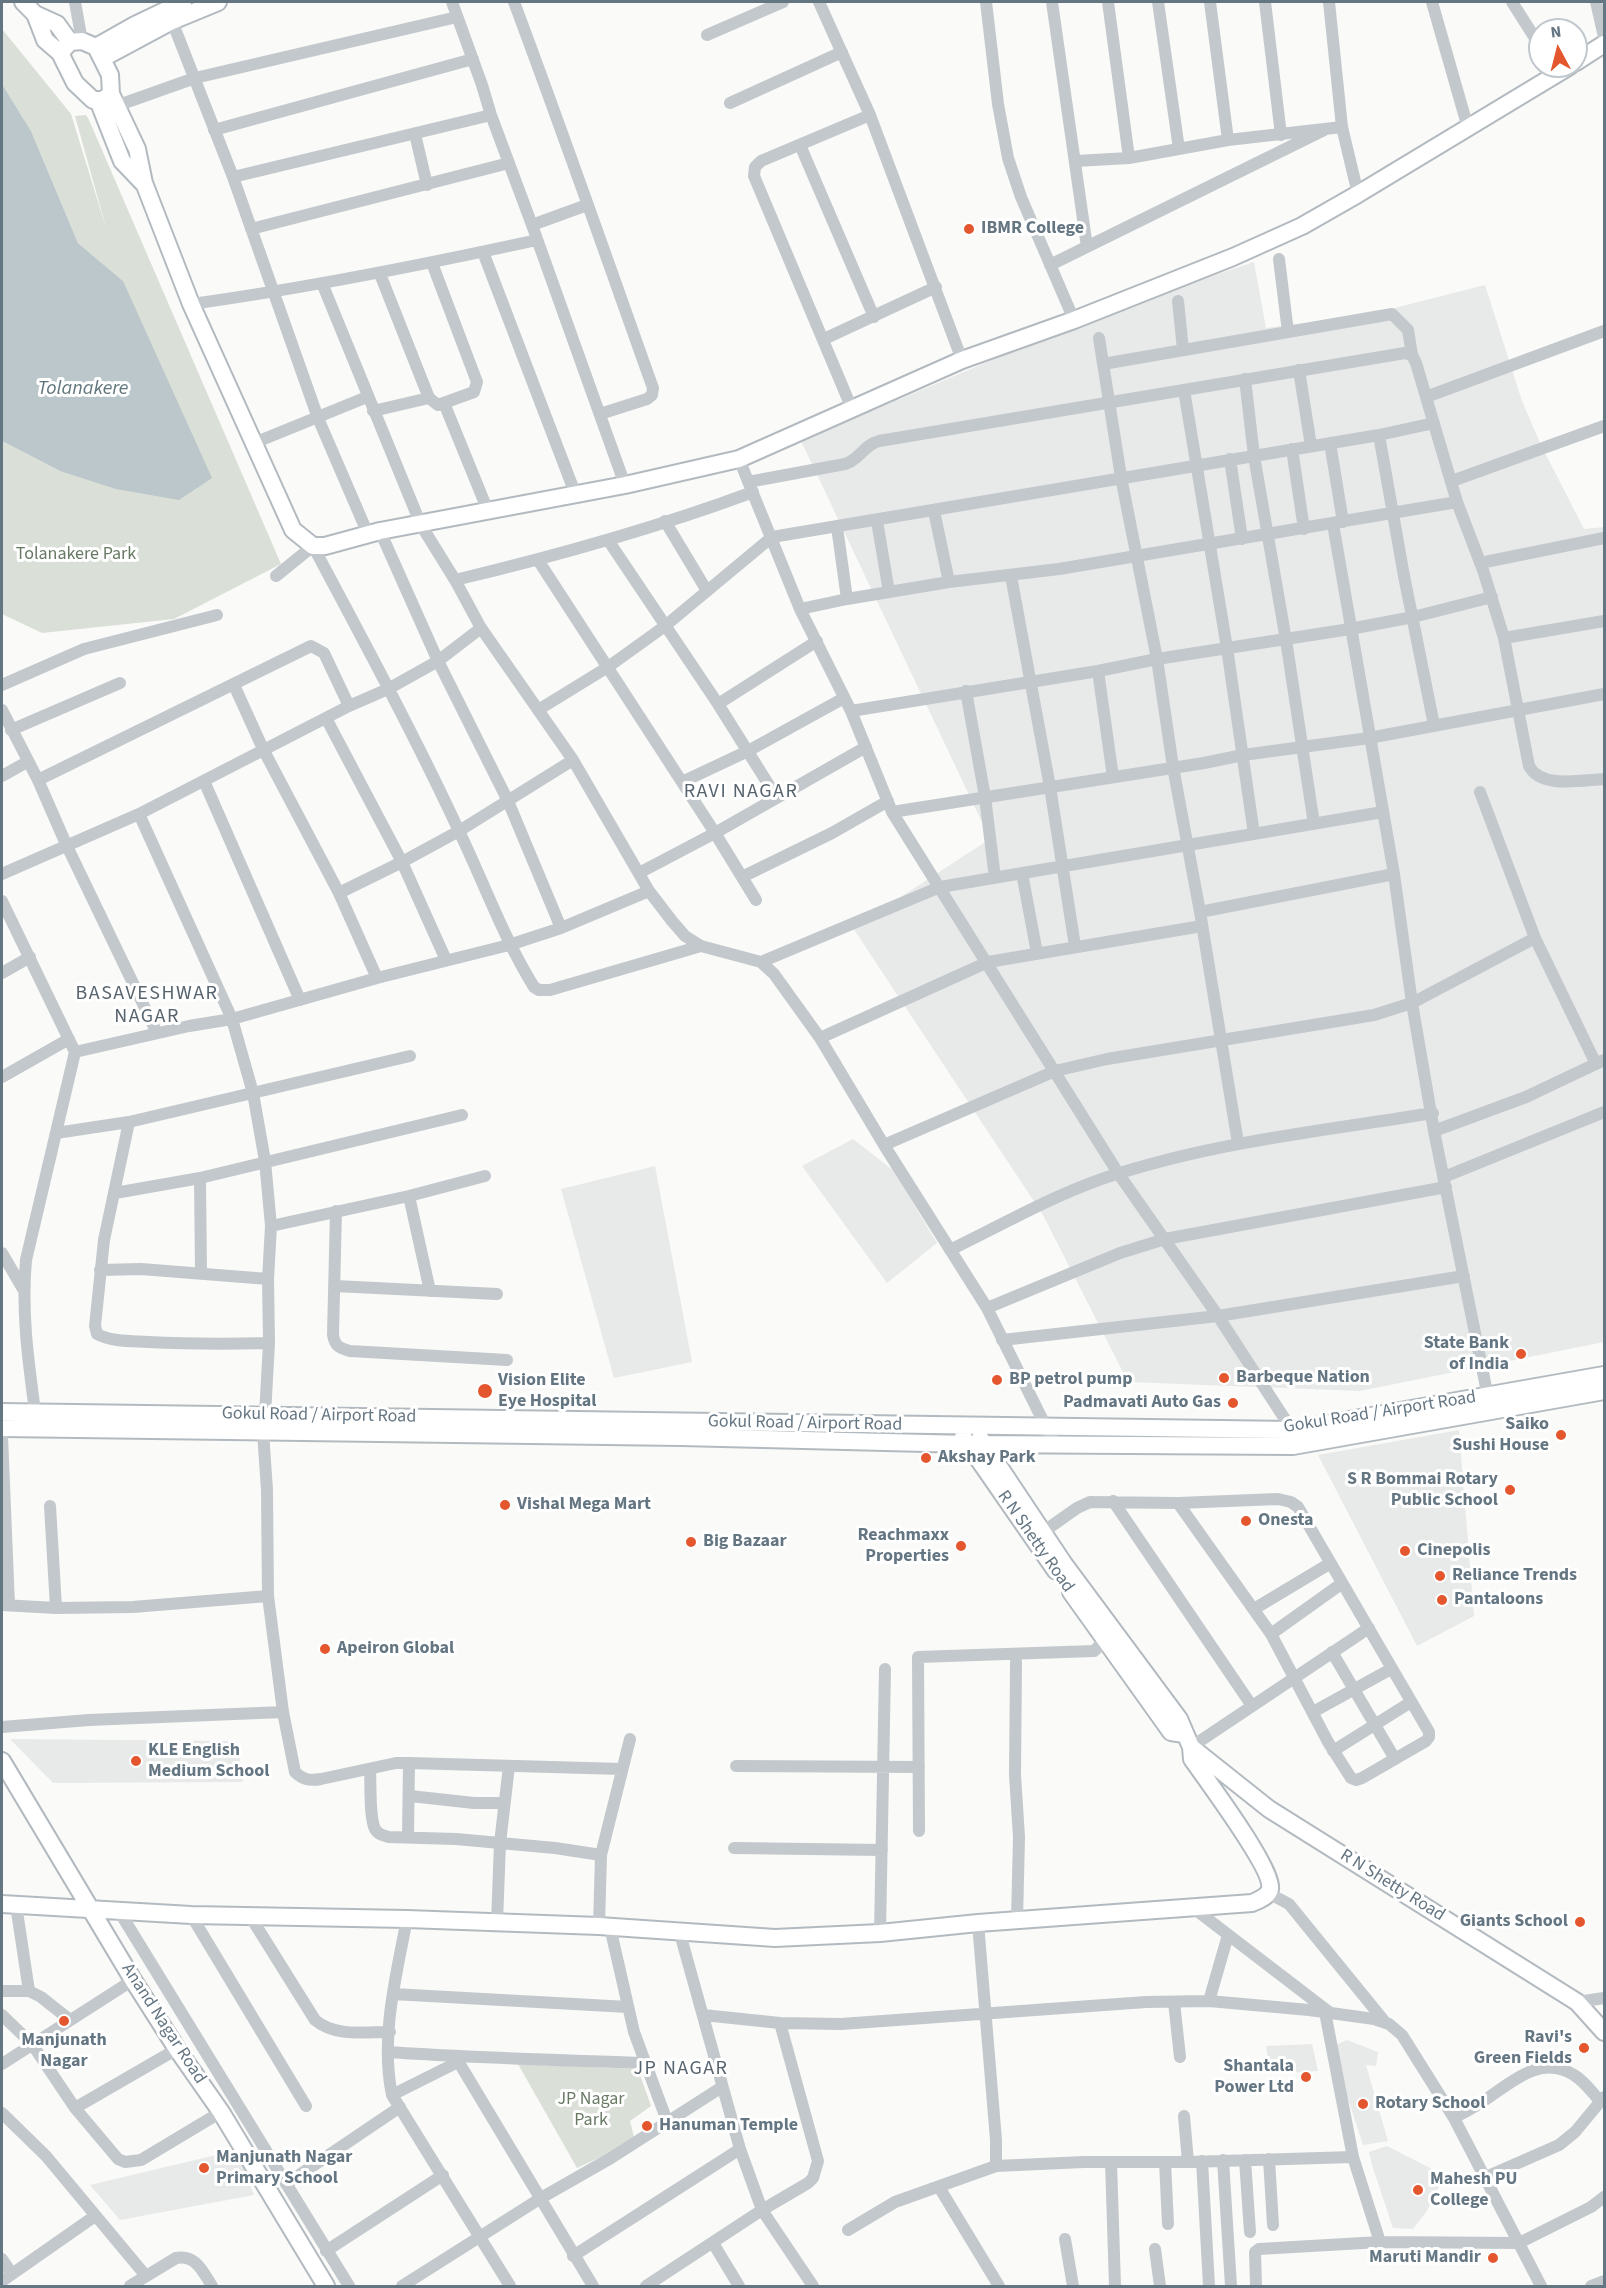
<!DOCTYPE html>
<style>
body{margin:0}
#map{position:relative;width:1606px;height:2288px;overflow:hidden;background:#fafaf8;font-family:"Source Sans 3",sans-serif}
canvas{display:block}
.frame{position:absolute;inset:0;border:3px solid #657683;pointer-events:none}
.north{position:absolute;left:1528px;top:18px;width:60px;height:60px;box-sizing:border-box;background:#fff;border:2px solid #c1c8cd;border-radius:50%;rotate:353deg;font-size:16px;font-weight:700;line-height:24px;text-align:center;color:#657683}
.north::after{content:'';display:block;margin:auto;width:21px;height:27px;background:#e4572e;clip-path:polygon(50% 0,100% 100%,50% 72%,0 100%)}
</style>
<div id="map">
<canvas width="1606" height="2288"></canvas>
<div class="frame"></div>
<div class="north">N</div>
</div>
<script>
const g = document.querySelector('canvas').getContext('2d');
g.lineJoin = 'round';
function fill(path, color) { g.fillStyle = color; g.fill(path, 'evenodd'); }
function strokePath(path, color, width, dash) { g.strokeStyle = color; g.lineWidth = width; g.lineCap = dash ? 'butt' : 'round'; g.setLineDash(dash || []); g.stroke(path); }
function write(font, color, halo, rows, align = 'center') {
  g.font = font + ' "Source Sans 3",sans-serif'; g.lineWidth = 6; g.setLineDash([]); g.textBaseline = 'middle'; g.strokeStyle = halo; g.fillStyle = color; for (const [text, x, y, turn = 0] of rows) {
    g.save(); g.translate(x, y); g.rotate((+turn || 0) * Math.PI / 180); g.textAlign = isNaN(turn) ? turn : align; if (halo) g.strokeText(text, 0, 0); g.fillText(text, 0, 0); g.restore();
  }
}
const built = new Path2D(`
 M 1254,262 L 1266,328 L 1367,315 L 1485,285 L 1522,401 L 1541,445 L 1584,529 L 1604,527 L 1604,1342 L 1360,1391 L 1128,1382 L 1043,1215 L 853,928 L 990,839 L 801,441 L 1110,310 Z
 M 853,1139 L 894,1171 L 937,1243 L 887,1283 L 802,1166 Z
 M 655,1166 L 692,1362 L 614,1378 L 561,1189 Z
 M 1459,1430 L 1474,1616 L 1417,1646 L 1318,1455 Z
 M 10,1739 L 237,1741 L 243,1782 L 53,1783 Z
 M 1347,2040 L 1378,2052 L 1376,2066 L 1366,2065 L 1388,2141 L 1363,2145 L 1331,2047 Z
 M 1312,2044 L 1318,2071 L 1270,2074 L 1266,2046 Z
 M 1387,2146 L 1432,2169 L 1439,2186 L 1427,2211 L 1413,2229 L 1393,2228 L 1372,2165 L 1369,2152 Z
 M 237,2150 L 254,2195 L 120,2220 L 90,2185 Z`);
const green = new Path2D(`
 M 2,29 L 71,114 L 107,231 L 75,116 L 86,115 L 89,120 L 281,564 L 174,619 L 42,633 L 2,614 L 2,441 L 60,471 L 123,281 L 78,243 L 31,131 L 2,84 Z
 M 518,2064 L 638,2069 L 651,2106 L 630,2121 L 635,2141 L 577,2168 Z`);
const water = new Path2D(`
 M 2,84 L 31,131 L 78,243 L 123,281 L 212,478 L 179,500 L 116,489 L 60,471 L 2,441 Z`);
const street = new Path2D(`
 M 75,2 L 82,41
 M 452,2 L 482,85 L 491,115 L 532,225 L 625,485
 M 514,2 C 562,130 607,259 653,388 L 652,395 L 647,399 L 600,414
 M 819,2 L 870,115 L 962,360
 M 986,2 L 998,104 L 1008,158 L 1021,197 L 1074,320
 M 1052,2 L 1087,247
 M 1108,2 L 1129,158
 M 1158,2 L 1179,149
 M 1210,2 L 1228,140
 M 1265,2 L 1281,135
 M 1329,2 L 1342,127 L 1358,194
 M 1432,2 L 1468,128
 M 1512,2 L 1540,46
 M 1596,2 L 1604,37
 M 172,21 L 233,177 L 318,418 L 368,534
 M 707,35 L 783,2
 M 730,103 L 842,52
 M 116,106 L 195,78 L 457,17
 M 214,130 L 473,59
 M 415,134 L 427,185
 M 800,145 L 874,317
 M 1076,161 L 1129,158 L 1228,140 L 1342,127
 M 233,177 L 491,115
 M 532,225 L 587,205
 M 251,229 L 509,163
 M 483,252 L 575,493
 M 1279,259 L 1288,332
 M 1050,265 L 1324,130
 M 380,274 L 429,398 L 438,405 L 474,392 L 477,382 L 432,263
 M 322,283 L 421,525 L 455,580 L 481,628 L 573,760 L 649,891 L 672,921 L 685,936 L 701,946 L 761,962 L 774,974 L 820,1038 L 884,1145 L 987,1308 L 1054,1443
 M 1178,301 L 1183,350
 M 191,304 C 308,288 422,265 537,240
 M 1099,338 L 1121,477 L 1157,659 L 1173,767 L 1200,912 L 1238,1143
 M 824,339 L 936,287
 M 1103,364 L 1392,314 L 1408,330 L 1412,355
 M 1299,370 L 1311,446
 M 1245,379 L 1254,456 L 1286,640 L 1314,824
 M 1184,390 L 1227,648 L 1254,834
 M 1426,397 L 1604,331
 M 444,403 L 488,511
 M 852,409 L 754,176 L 755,167 L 761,161 L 870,115
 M 373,411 L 429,398
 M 1379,435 L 1404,576 L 1434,725
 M 254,443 L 367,397
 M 1330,443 L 1343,522
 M 1292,449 L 1304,529
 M 739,459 L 800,609 L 851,711 L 892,812 L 1118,1173 L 1218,1316 L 1292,1430
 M 1230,459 L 1242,539
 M 1452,481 L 1604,426
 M 748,482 L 845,464 C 859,460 864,445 879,441 L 1405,353 L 1412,355 L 1416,363 L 1457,502 L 1483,570 L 1504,638 L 1529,766 C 1541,789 1582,780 1604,779
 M 934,511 L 949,582
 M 665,521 L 707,591
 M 877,521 L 889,592
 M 1333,524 L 1394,874 L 1412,1003 L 1434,1131 L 1489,1402
 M 837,527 L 847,599
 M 380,531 L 438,661 L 508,801 L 561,928
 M 608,540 L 718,704 L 777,798
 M 538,560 L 715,833 L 756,900
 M 1480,563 L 1604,538
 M 276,576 L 313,546 C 363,640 414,734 459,831 C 484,883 503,937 534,987 L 539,990 L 550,990 L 701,946
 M 1011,576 L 1050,787 L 1075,946
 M 455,580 C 556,556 656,528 753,492
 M 800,609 L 847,599 L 949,582 L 1059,569 L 1457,502
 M 1504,638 L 1604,621
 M 1098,671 L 1113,777
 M 2,685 L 84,649 L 217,615
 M 234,685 L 263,749 L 339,893 L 377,978
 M 966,691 L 985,797 L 995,878
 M 718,704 L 817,641
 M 2,710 L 38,780 L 66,844 L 157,1033
 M 538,710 L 608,667 L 665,626 L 772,537 L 1379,435 L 1434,423
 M 851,711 L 1098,671 L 1157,659 L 1350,629 L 1413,617 L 1492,597
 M 326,718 L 402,862 L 446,960
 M 11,730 L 120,683
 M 2,776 L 27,762
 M 38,780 L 311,646 L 324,653 L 349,706
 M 204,781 L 300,1000
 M 682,782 L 748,751 L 844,698
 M 1480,792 L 1535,938 L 1596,1064
 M 892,812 L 1204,763 L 1243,755 L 1369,738 L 1604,694
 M 139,814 L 232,1019 L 253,1093 L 265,1161 L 271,1226 L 268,1279 L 269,1343 L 265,1415
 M 639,873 L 715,833 L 866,747
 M 1022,873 L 1037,953
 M 2,874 L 139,814 L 349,706 L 388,689 L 438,661 L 481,628
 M 742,877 L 832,833 L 888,801
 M 339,893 L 402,862 L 459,831 L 573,760
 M 2,901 L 75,1052 L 26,1260 C 21,1314 29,1366 36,1419
 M 1200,912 L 1394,874
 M 761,962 L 940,887 L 1383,812
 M 2,973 L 30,957
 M 820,1038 L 988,962 L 1202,926
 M 75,1052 L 189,1026 L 232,1019 L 377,978 L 509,945 L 561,928 L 649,891
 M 2,1077 L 69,1039
 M 129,1122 L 104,1240 L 95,1326 L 97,1334 C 112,1342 131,1341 148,1342 C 188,1344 228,1344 269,1343
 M 1434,1131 L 1526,1097 L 1604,1060
 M 56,1133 L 129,1122 L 410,1056
 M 884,1145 L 1055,1071 L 1107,1059 L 1374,1015 L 1412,1003 L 1535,938
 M 1444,1177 L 1604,1112
 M 200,1178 L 201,1273
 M 115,1193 L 200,1178 L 462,1115
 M 409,1196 L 430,1291
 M 336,1211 L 333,1335 C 335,1346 339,1348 350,1351 L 507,1360
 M 271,1226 L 409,1196 L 485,1176
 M 950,1250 C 1006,1223 1060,1191 1120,1173 C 1222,1141 1328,1130 1433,1113
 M 2,1253 L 23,1289
 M 100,1270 L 141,1269 L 268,1279
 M 335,1286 L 497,1294
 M 987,1308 L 1120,1253 L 1165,1239 L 1446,1187
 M 1002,1340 L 1218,1316 L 1464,1276
 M 263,1432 L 267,1490 L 268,1596 L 283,1712 L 295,1772 C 303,1780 310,1781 321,1779 L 396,1763 L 409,1763 L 622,1769
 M 2,1436 L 9,1605
 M 1113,1501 L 1252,1706
 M 50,1506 L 56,1608
 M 1043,1532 L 1077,1508 L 1090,1502 L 1178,1503 L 1278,1499 L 1291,1502 L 1298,1507 L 1429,1732 L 1429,1737 L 1426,1741 L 1362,1778 L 1356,1780 L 1351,1778 L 1328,1742 L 1271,1634 L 1178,1503
 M 2,1605 L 56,1608 L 133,1607 L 268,1596
 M 1254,1609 L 1329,1564
 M 1271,1634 L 1341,1584
 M 1332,1652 L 1395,1759
 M 1016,1662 L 1015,1775 L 1019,1837 L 1017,1920
 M 1313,1712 L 1391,1669
 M 2,1727 L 89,1720 L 283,1712
 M 1191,1747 L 1369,1628
 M 1333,1751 L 1411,1702
 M 736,1766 L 919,1767
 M 370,1769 C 371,1784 369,1816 375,1829 C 378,1835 383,1835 388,1837 L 456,1839 L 555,1848 L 601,1855
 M 410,1796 L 474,1803 L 504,1803
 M 919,1831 L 918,1657 L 1094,1651 L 1110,1636
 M 408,1837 L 409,1763
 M 734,1848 L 882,1850
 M 1268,1893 L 1289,1904 L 1385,2022
 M 16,1905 L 29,1991
 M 1192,1907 L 1329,2012
 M 119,1911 L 349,2286
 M 191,1915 L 306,2106
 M 250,1916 L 315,2020 C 335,2037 364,2032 390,2032
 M 407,1919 C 396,1976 380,2038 392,2095 L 510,2286
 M 497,1922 L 500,1843 L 509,1766
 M 978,1923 L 996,2140 L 996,2166
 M 599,1926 L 601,1855 L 630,1739
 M 610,1927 L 634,2032 L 667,2121
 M 679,1930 L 740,2149 L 762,2210 L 813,2286
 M 880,1933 L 885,1669
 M 2,1991 L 29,1991 L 41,1997 L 70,2020
 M 393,1994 L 628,2007
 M 1209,2001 L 1228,1935
 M 1174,2002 L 1180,2057
 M 1577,2002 L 1604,1998
 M 1325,2012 L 1353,2157
 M 2,2015 L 32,2044 L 75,2108 L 118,2159 L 125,2162 L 141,2160 L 221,2112
 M 703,2015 L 780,2023 L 841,2024 L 1146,2002 L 1209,2001 L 1309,2010 L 1374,2019 L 1389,2024 L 1402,2035 L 1454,2118 L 1541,2286
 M 388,2052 C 473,2058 559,2060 644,2063
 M 455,2056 L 593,2286
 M 2,2064 L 133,1980
 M 392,2095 L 458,2062
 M 75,2108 L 177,2049
 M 2,2113 L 46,2156 L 146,2276
 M 1184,2116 L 1188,2162
 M 1454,2118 C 1463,2113 1473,2108 1482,2102 C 1510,2084 1540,2053 1574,2075 C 1584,2081 1592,2092 1600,2101
 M 1269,2159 L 1273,2225
 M 1223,2160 L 1231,2286
 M 1245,2160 L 1250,2232
 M 1202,2161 L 1209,2286
 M 1111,2162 L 1115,2286
 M 1165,2162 L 1168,2224
 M 1486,2177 L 1559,2145 L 1575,2132 L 1604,2097
 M 286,2184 L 400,2107
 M 939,2187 L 999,2286
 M 848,2230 L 895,2202 L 996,2166 L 1084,2162 L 1188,2162 L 1353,2157 L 1380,2242
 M 1065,2239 L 1073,2286
 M 713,2243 L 739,2286
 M 1155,2249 L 1160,2286
 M 326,2251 L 443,2175
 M 573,2256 L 740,2149
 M 2,2259 L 12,2274
 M 2,2281 L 95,2216
 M 130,2286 L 176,2258 C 196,2254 203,2272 212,2286
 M 402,2286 L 541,2198 L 611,2158 L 722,2087
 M 646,2286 L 762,2210 L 808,2183 L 813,2178 L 818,2161 L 780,2023
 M 1256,2286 L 1255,2252 L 1259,2249 L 1380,2242 L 1519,2243 L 1591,2207 L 1604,2197
 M 1591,2286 L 1604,2281`);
const secondary = new Path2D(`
 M 23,2 L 35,14 L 57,24 L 70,42
 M 35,14 L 45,40 L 60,53
 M 82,41 L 96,47 L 110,75 L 111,94 L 103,100 L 93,100 L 75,83 L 60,53 L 70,42 Z
 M 96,47 L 135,25 L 183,2
 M 103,58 L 172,21 L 218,2
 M 1576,62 L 1604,44
 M 111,94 L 137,149 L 144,183 L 191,304 L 293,530 L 313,546 L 325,546 L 380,531 L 625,485 L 739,459 L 962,360 L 1074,320 L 1233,257 L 1302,226 L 1358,194 L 1570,66
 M 98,100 L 122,161 L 143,183
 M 2,1412 L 1292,1430 L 1604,1375
 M 2,1428 L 681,1437 L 967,1444 L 1293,1446 L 1604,1391
 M 963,1437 L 1056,1571
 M 980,1438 L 1064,1564 L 1179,1719 L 1191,1747 L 1269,1809 L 1577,2002 L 1604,2032
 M 1071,1592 L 1171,1732 L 1184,1734
 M 2,1761 L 133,1980 L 177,2049 L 221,2112 L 326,2286
 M 2,1904 L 191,1915 L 407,1919 L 599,1926 L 775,1938 L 880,1933 L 978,1923 L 1252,1903 C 1259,1900 1268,1897 1270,1889 C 1274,1870 1206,1779 1192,1759 L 1191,1747`);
const markers = [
 [969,229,6,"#e4572e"],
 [1521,1354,6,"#e4572e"],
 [1224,1378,6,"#e4572e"],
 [997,1380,6,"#e4572e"],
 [485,1391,8,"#e4572e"],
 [1233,1403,6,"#e4572e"],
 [1561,1435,6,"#e4572e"],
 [926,1458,6,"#e4572e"],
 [1510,1490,6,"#e4572e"],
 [505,1505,6,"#e4572e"],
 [1246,1521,6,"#e4572e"],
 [691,1542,6,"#e4572e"],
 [961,1546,6,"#e4572e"],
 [1405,1551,6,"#e4572e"],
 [1440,1576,6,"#e4572e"],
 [1442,1600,6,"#e4572e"],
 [325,1649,6,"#e4572e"],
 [136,1761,6,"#e4572e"],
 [1580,1922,6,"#e4572e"],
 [64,2021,6,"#e4572e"],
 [1584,2048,6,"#e4572e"],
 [1306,2077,6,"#e4572e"],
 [1363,2104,6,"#e4572e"],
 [647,2126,6,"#e4572e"],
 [204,2168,6,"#e4572e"],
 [1418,2190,6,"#e4572e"],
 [1493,2258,6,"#e4572e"]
];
const poiNames = [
 ["IBMR College",981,229],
 ["State Bank",1509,1344,"right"],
 ["of India",1509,1365,"right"],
 ["Barbeque Nation",1236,1378],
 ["BP petrol pump",1009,1380],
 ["Vision Elite",498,1381],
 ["Eye Hospital",498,1402],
 ["Padmavati Auto Gas",1221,1403,"right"],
 ["Saiko",1549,1425,"right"],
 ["Sushi House",1549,1446,"right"],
 ["Akshay Park",938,1458],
 ["S R Bommai Rotary",1498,1480,"right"],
 ["Public School",1498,1501,"right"],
 ["Vishal Mega Mart",517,1505],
 ["Onesta",1258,1521],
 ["Reachmaxx",949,1536,"right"],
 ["Properties",949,1557,"right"],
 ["Big Bazaar",703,1542],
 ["Cinepolis",1417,1551],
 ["Reliance Trends",1452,1576],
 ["Pantaloons",1454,1600],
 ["Apeiron Global",337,1649],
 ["KLE English",148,1751],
 ["Medium School",148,1772],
 ["Giants School",1568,1922,"right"],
 ["Ravi's",1572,2038,"right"],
 ["Green Fields",1572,2059,"right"],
 ["Manjunath",64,2041,"center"],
 ["Nagar",64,2062,"center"],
 ["Shantala",1294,2067,"right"],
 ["Power Ltd",1294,2088,"right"],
 ["Rotary School",1375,2104],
 ["Hanuman Temple",659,2126],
 ["Manjunath Nagar",216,2158],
 ["Primary School",216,2179],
 ["Mahesh PU",1430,2180],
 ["College",1430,2201],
 ["Maruti Mandir",1481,2258,"right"]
];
const parkNames = [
 ["Tolanakere Park",76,555],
 ["JP Nagar",591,2100],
 ["Park",591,2121]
];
const streetNames = [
 ["Gokul Road / Airport Road",1380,1413,-9],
 ["Gokul Road / Airport Road",319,1416,1],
 ["Gokul Road / Airport Road",805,1424,1],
 ["R N Shetty Road",1035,1542,55],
 ["R N Shetty Road",1392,1886,32],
 ["Anand Nagar Road",163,2024,57]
];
const waterNames = [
 ["Tolanakere",83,390]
];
const neighbourhoodNames = [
 ["RAVI NAGAR",741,793],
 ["BASAVESHWAR",147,995],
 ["NAGAR",147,1018],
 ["JP NAGAR",681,2070]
];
fill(built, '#e8e9e9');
fill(green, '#dadfd7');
fill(water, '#bbc7cb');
strokePath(secondary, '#b3babf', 20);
strokePath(street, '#c3c8cc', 12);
strokePath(secondary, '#fff', 16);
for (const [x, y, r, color] of markers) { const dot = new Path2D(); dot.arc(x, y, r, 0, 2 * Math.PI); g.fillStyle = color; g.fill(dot); strokePath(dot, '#fff', 2); }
write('bold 18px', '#657683', '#fff', poiNames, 'left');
write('18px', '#687a64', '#fff', parkNames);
write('18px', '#657683', '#fff', streetNames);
write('italic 20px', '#60757c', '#fff', waterNames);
g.letterSpacing = '1.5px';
write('20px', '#57646e', '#fff', neighbourhoodNames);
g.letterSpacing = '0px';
</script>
